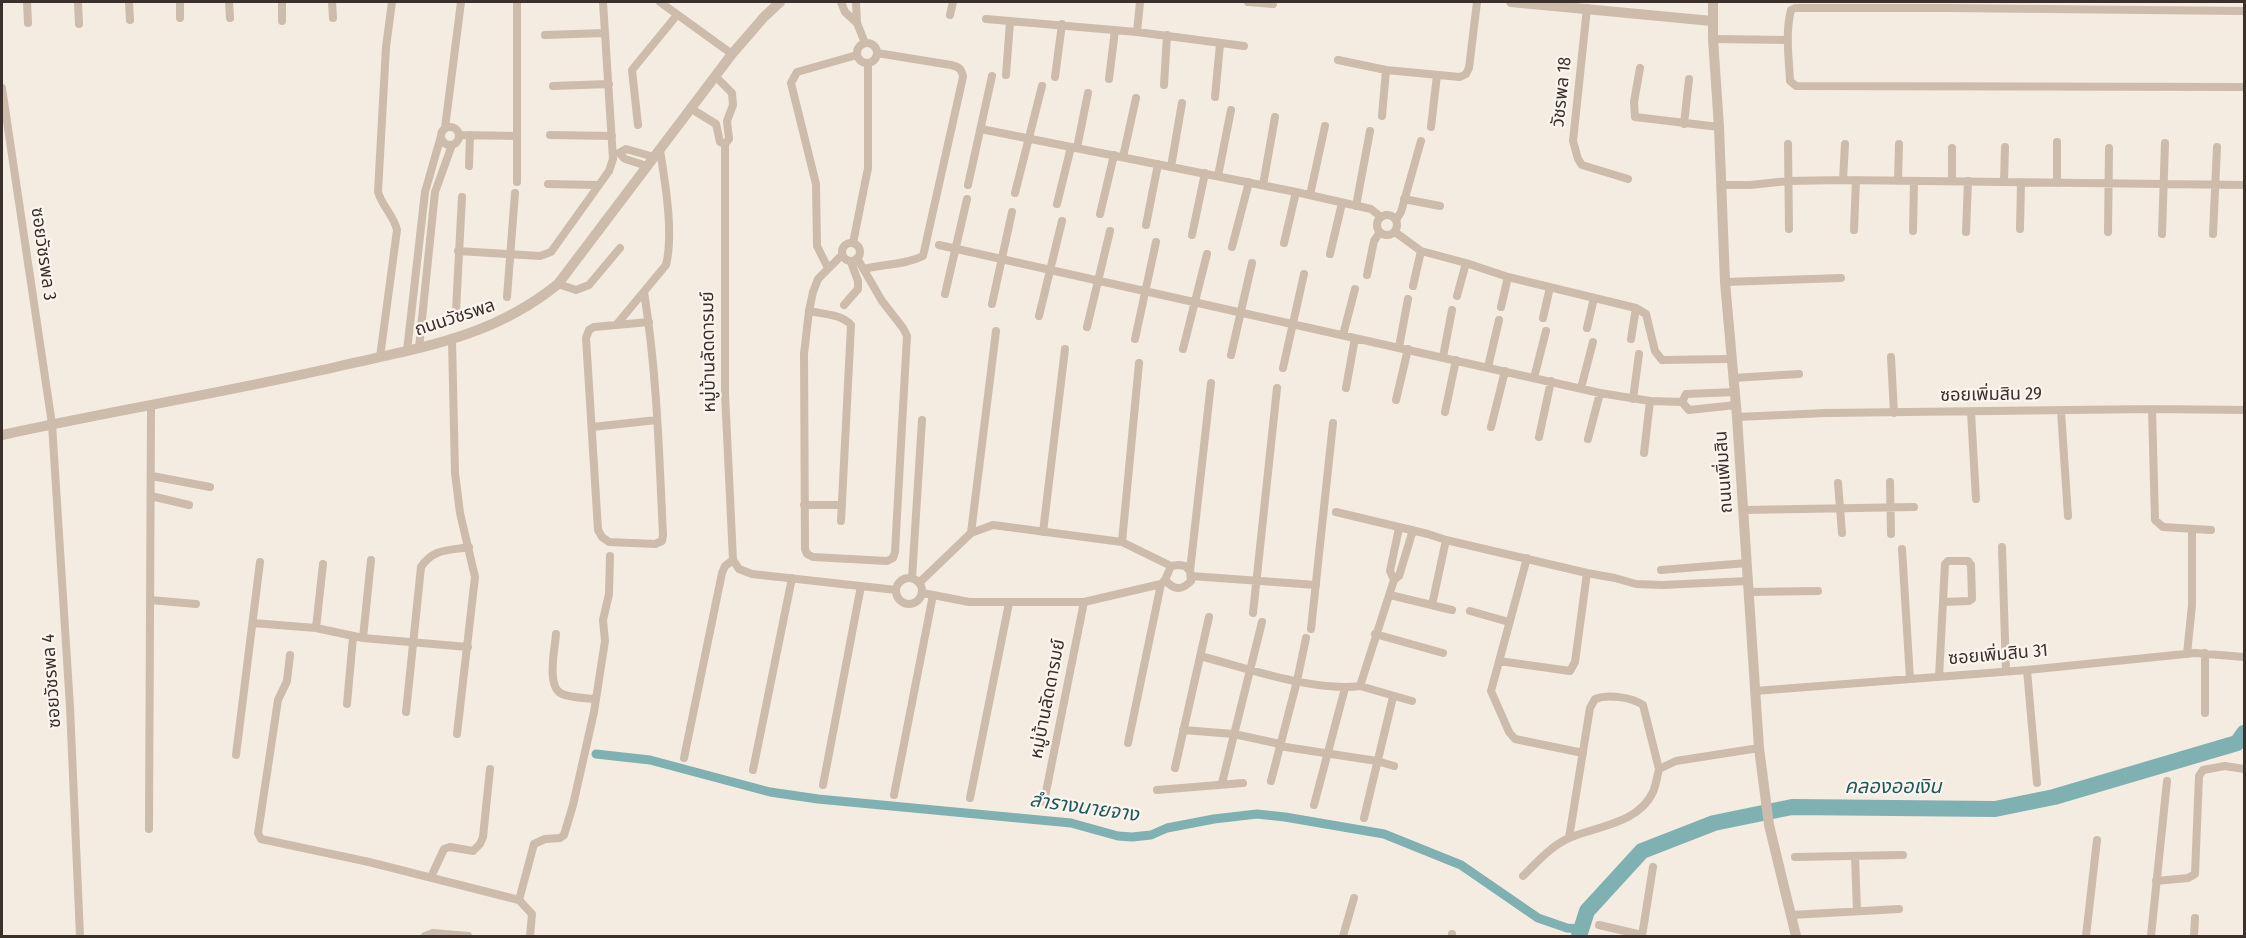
<!DOCTYPE html>
<meta charset="utf-8">
<style>
body{margin:0}
#map{position:relative;width:2246px;height:938px;overflow:hidden;background:#f4ebe1;font-family:"Fira Sans Condensed",sans-serif}
canvas{display:block}
.frame{position:absolute;inset:0;border:3px solid #3b302b;pointer-events:none}
</style>
<div id="map">
<canvas width="2246" height="938"></canvas>
<div class="frame"></div>
</div>
<script>
const g = document.querySelector('canvas').getContext('2d');
g.lineJoin = 'round';
function strokePath(path, color, width, dash) { g.strokeStyle = color; g.lineWidth = width; g.lineCap = dash ? 'butt' : 'round'; g.setLineDash(dash || []); g.stroke(path); }
function write(font, color, halo, rows, align = 'center') {
  g.font = font + ' "Fira Sans Condensed","Noto Sans Thai",sans-serif'; g.lineWidth = 4.5; g.setLineDash([]); g.textBaseline = 'middle'; g.strokeStyle = halo; g.fillStyle = color; for (const [text, x, y, turn = 0] of rows) {
    g.save(); g.translate(x, y); g.rotate((+turn || 0) * Math.PI / 180); g.textAlign = isNaN(turn) ? turn : align; if (halo) g.strokeText(text, 0, 0); g.fillText(text, 0, 0); g.restore();
  }
}
const canal = new Path2D(`
 M 596,754 L 650,760 L 770,792 L 818,799 L 1071,823 L 1118,836 L 1132,837 L 1151,835 L 1167,828 L 1214,819 L 1257,814 L 1285,817 L 1384,834 L 1461,865 L 1538,918 L 1567,928 L 1581,929`);
const river = new Path2D(`
 M 1579,936 L 1587,911 L 1642,851 L 1714,823 L 1792,807 L 1995,809 L 2054,797 L 2237,743 L 2244,733`);
const minor = new Path2D(`
 M 27,2 L 28,23
 M 78,2 L 79,24
 M 129,2 L 130,20
 M 180,2 L 180,18
 M 229,2 L 230,18
 M 282,2 L 282,21
 M 332,2 L 333,18
 M 660,2 L 732,54
 M 841,2 L 845,12 L 857,23
 M 856,2 L 857,23 L 865,43
 M 1248,2 L 1273,4
 M 1587,8 L 1573,141 L 1578,159 L 1582,165 L 1628,179
 M 2244,11 L 1948,8 L 1795,8 L 1791,10 C 1785,33 1789,58 1790,81 L 1796,86 L 2244,87
 M 950,15 L 953,2
 M 986,19 L 1137,32 L 1244,46
 M 1137,32 L 1140,2
 M 545,35 L 605,33
 M 1713,39 L 1788,40
 M857 53a10 10 0 1 1 20 0a10 10 0 1 1-20 0Z
 M 1338,60 L 1386,70 L 1460,77 L 1466,74 L 1469,68 L 1477,2
 M 1640,68 L 1634,102 L 1635,117 L 1719,127
 M 1006,75 L 1010,22
 M 715,76 L 732,93 L 733,105 L 727,121 L 729,139 L 725,144 L 725,393 L 733,560 L 739,569 L 752,574 L 896,590
 M 1055,77 L 1062,24
 M 1109,79 L 1115,30
 M 1164,85 L 1167,35
 M 553,86 L 609,84
 M 2,88 L 52,424 L 70,707 L 80,936
 M 1215,97 L 1220,44
 M 690,108 L 716,124 L 720,142 L 725,144
 M 1382,116 L 1386,70
 M 1684,124 L 1689,79
 M 638,125 L 632,70 L 677,15
 M441 136a9 9 0 1 1 18 0a9 9 0 1 1-18 0Z
 M 1431,127 L 1437,75
 M 445,128 L 461,2
 M 981,129 L 1296,192 L 1371,209 L 1381,217
 M 459,135 L 517,136
 M 550,135 L 612,136
 M 1788,144 L 1789,229
 M 1077,148 L 1088,93
 M 1123,157 L 1136,98
 M 469,166 L 470,135
 M 647,166 L 625,159 L 619,153 L 626,149 L 654,157
 M 1171,167 L 1182,103
 M 1218,176 L 1231,110
 M 1843,180 L 1845,144
 M 1898,181 L 1899,144
 M 1952,181 L 1952,148
 M 517,182 L 517,2
 M 2004,182 L 2005,147
 M 2057,183 L 2057,142
 M 548,184 L 597,185
 M 968,185 L 992,76
 M 1263,185 L 1275,117
 M 1722,185 L 1750,185 L 1788,181 L 1843,180 L 2244,185
 M 1015,193 L 1042,86
 M 1310,195 L 1325,126
 M 1404,199 L 1440,206
 M 1057,204 L 1071,147
 M 1356,206 L 1370,131
 M 1100,214 L 1114,155
 M1377 225a10 10 0 1 1 20 0a10 10 0 1 1-20 0Z
 M 1396,220 L 1401,212 L 1421,141
 M 1146,225 L 1158,164
 M 2020,229 L 2021,182
 M 1854,230 L 1856,180
 M 1913,231 L 1914,181
 M 1395,232 L 1421,251 L 1466,263 L 1508,277 L 1636,308 L 1646,314 L 1655,351 L 1662,360 L 1731,359
 M 1966,232 L 1968,181
 M 2108,232 L 2109,148
 M 2162,234 L 2165,143
 M 2213,234 L 2217,147
 M 1192,235 L 1205,173
 M842 252a9 9 0 1 1 18 0a9 9 0 1 1-18 0Z
 M 853,243 L 868,168 L 868,63
 M 1284,243 L 1296,192
 M 939,245 L 1600,393 L 1650,401 L 1682,402 L 1689,410 L 1736,405
 M 1232,247 L 1249,182
 M 458,251 L 540,256 L 551,252 L 609,171 L 613,159 L 603,2
 M 1330,254 L 1342,203
 M 842,255 L 818,279 L 813,292 L 809,311 L 804,354 L 805,549 L 807,554 L 813,557 L 887,561 L 893,558 L 895,552 L 907,336 L 903,328 L 882,301 L 857,258
 M 828,268 L 817,246 L 816,184 L 791,83 L 797,72 L 857,55
 M 864,269 C 883,264 905,265 923,256 L 963,77 C 962,69 959,67 951,65 L 877,53
 M 1367,275 L 1374,241 L 1380,232
 M 1725,282 L 1841,278
 M 558,284 L 576,290 L 589,285 L 620,248
 M 1413,286 L 1421,251
 M 644,292 C 657,372 659,454 663,535 L 662,541 L 655,544 L 609,542 L 602,537 L 598,530 L 586,338 L 589,330 L 594,327 L 649,322
 M 945,294 L 967,199
 M 1457,296 L 1466,263
 M 507,297 L 515,193
 M 992,304 L 1012,212
 M 844,305 L 858,289 L 858,281 L 851,262
 M 1501,307 L 1508,277
 M 456,311 L 462,197
 M 809,311 C 822,314 842,314 851,325 L 841,521
 M 1039,316 L 1062,221
 M 1543,318 L 1550,287
 M 617,324 L 666,265 C 674,233 665,182 660,150
 M 1087,327 L 1110,231
 M 1587,328 L 1594,298
 M 1343,335 L 1355,289
 M 1135,339 L 1156,242
 M 1631,339 L 1636,308
 M 452,340 L 455,473 L 460,513 L 475,577 L 457,734
 M 1399,347 L 1408,299
 M 419,348 L 435,192 L 452,145
 M 1183,349 L 1207,254
 M 407,351 L 425,192 L 441,136
 M 1231,355 L 1252,263
 M 380,357 L 397,230 C 394,216 382,206 378,192 L 386,47 L 392,2
 M 1443,357 L 1452,310
 M 1891,357 L 1894,413
 M 1488,367 L 1499,320
 M 1283,368 L 1304,274
 M 1534,378 L 1546,331
 M 1733,378 L 1799,374
 M 1346,388 L 1355,338
 M 1581,388 L 1593,342
 M 1633,399 L 1639,354
 M 1396,400 L 1408,349
 M 1682,402 L 1686,394 L 1735,392
 M 2152,409 L 2155,520 L 2163,527 L 2211,530
 M 2061,411 L 2068,516
 M 1445,412 L 1456,360
 M 1971,412 L 1976,499
 M 1737,417 L 1826,413 L 2152,409 L 2244,410
 M 592,427 L 657,420
 M 1491,427 L 1505,371
 M 1539,437 L 1551,381
 M 1588,439 L 1600,393
 M 1644,453 L 1650,401
 M 152,476 L 210,487
 M 1890,482 L 1891,534
 M 1838,483 L 1842,533
 M 151,496 L 189,505
 M 804,505 L 842,505
 M 1744,510 L 1914,507
 M 1336,512 L 1428,534 L 1446,540 L 1587,573 L 1615,578 L 1636,584 L 1662,585 L 1748,581
 M 1043,532 L 1065,349
 M 971,533 L 996,331
 M 1122,542 L 1139,363
 M 2002,547 L 2006,671
 M 1902,549 L 1910,679
 M 1527,558 L 1491,691 L 1509,732 L 1515,739 L 1583,753
 M 1179,565 L 1185,566 L 1190,571 L 1191,581 C 1181,591 1174,590 1165,580 L 1171,566 Z
 M 1661,570 L 1747,563
 M 1190,571 L 1211,383
 M 1191,576 L 1316,585
 M896 591a13 13 0 1 1 26 0a13 13 0 1 1-26 0Z
 M 912,578 L 922,420
 M 1394,580 L 1390,571 L 1399,528
 M 920,582 L 971,533 L 993,525 L 1122,542 L 1171,566
 M 1749,592 L 1818,591
 M 923,593 L 969,602 L 1084,602 L 1161,584 L 1165,580
 M 1390,595 L 1452,610
 M 150,600 L 196,604
 M 1432,605 L 1446,540
 M 1470,611 L 1509,622
 M 1253,613 L 1277,388
 M 253,623 L 316,628 L 363,638 L 468,647
 M 316,628 L 323,564
 M 1311,629 L 1333,423
 M 556,634 C 555,648 546,687 562,694 C 571,698 586,698 596,699
 M 1375,634 L 1443,653
 M 363,638 L 371,560
 M 2205,653 L 2205,713
 M 2187,654 L 2192,605 L 2192,529
 M 290,655 L 287,681 L 278,700 L 258,833 L 261,839 L 369,862 L 519,900 L 532,914 L 530,936
 M 1200,656 C 1247,668 1313,692 1360,686 L 1394,580 L 1399,576 L 1413,530
 M 1499,661 L 1570,671 L 1575,662 L 1587,573
 M 2027,670 L 2037,783
 M 1939,677 L 1945,564 L 1948,561 L 1968,561 L 1971,565 L 1972,599 L 1969,601 L 1944,602
 M 1360,686 L 1412,701
 M 1755,691 L 2027,670 L 2195,653 L 2244,657
 M 347,704 L 353,637
 M 406,712 L 421,567 C 434,548 448,551 469,547
 M 1183,730 L 1234,734 L 1280,744
 M 1128,743 L 1161,584
 M 1279,746 L 1377,761 L 1394,766
 M 236,755 L 260,562
 M 684,758 L 722,573 L 725,566 L 733,560
 M 1175,768 L 1209,617
 M 753,770 L 792,578
 M 1271,781 L 1297,681 L 1306,638
 M 1222,783 L 1262,622
 M 823,785 L 861,586
 M 1157,790 L 1243,783
 M 894,795 L 933,595
 M 970,798 L 1009,603
 M 1044,802 L 1084,602
 M 1314,805 L 1345,688
 M 1364,818 L 1393,697
 M 149,829 L 151,405
 M 1569,838 L 1590,708 L 1595,699 C 1608,694 1631,697 1643,705 L 1659,769
 M 1855,856 L 1857,911
 M 1795,857 L 1903,855
 M 1523,876 C 1537,862 1551,846 1569,838 C 1597,826 1638,824 1653,792 C 1656,785 1657,777 1659,769 L 1676,761 L 1759,748
 M 431,877 L 444,849 L 450,847 L 473,851 L 480,844 L 483,837 L 490,769
 M 2156,881 L 2188,878 L 2195,874 L 2199,776 L 2203,770 L 2225,766 L 2244,769
 M 519,900 L 534,844 L 545,839 L 560,838 L 564,835 L 573,805 L 594,712 L 605,641 L 603,620 L 609,594 L 610,556
 M 1791,915 L 1899,909
 M 1599,925 L 1642,935
 M 425,936 L 433,933 L 468,936
 M 1343,936 L 1354,898
 M 1452,936 L 1452,934
 M 1642,936 L 1653,867
 M 2086,936 L 2097,840
 M 2151,936 L 2167,781
 M 2194,936 L 2195,918`);
const tertiary = new Path2D(`
 M 1511,2 L 1712,21
 M 1713,2 L 1713,39 L 1719,127 L 1725,282 L 1737,417 L 1759,748 L 1769,825 L 1796,936
 M 2,435 C 115,410 230,392 344,365 C 423,347 493,337 558,284 L 732,54 L 764,17 L 780,2`);
const streetNames = [
 ["วัชรพล 18",1562,92,-84],
 ["ซอยวัชรพล 3",43,254,82],
 ["ถนนวัชรพล",455,318,-18],
 ["หมู่บ้านลัดดารมย์",709,352,-91],
 ["ซอยเพิ่มสิน 29",1991,395,-1],
 ["ถนนเพิ่มสิน",1724,472,-94],
 ["ซอยเพิ่มสิน 31",1998,655,-5],
 ["ซอยวัชรพล 4",52,681,-94],
 ["หมู่บ้านลัดดารมย์",1048,699,-79]
];
const waterNames = [
 ["คลองออเงิน",1893,787],
 ["ลำรางนายจาง",1084,808,8]
];
strokePath(canal, '#7fb0b2', 9);
strokePath(river, '#7fb0b2', 16);
strokePath(minor, '#cdbbac', 8);
strokePath(tertiary, '#cdbbac', 10);
write('18px', '#3b302b', '#fbf5ee', streetNames);
write('italic 20px', '#1f5a5e', '#fbf5ee', waterNames);
</script>
